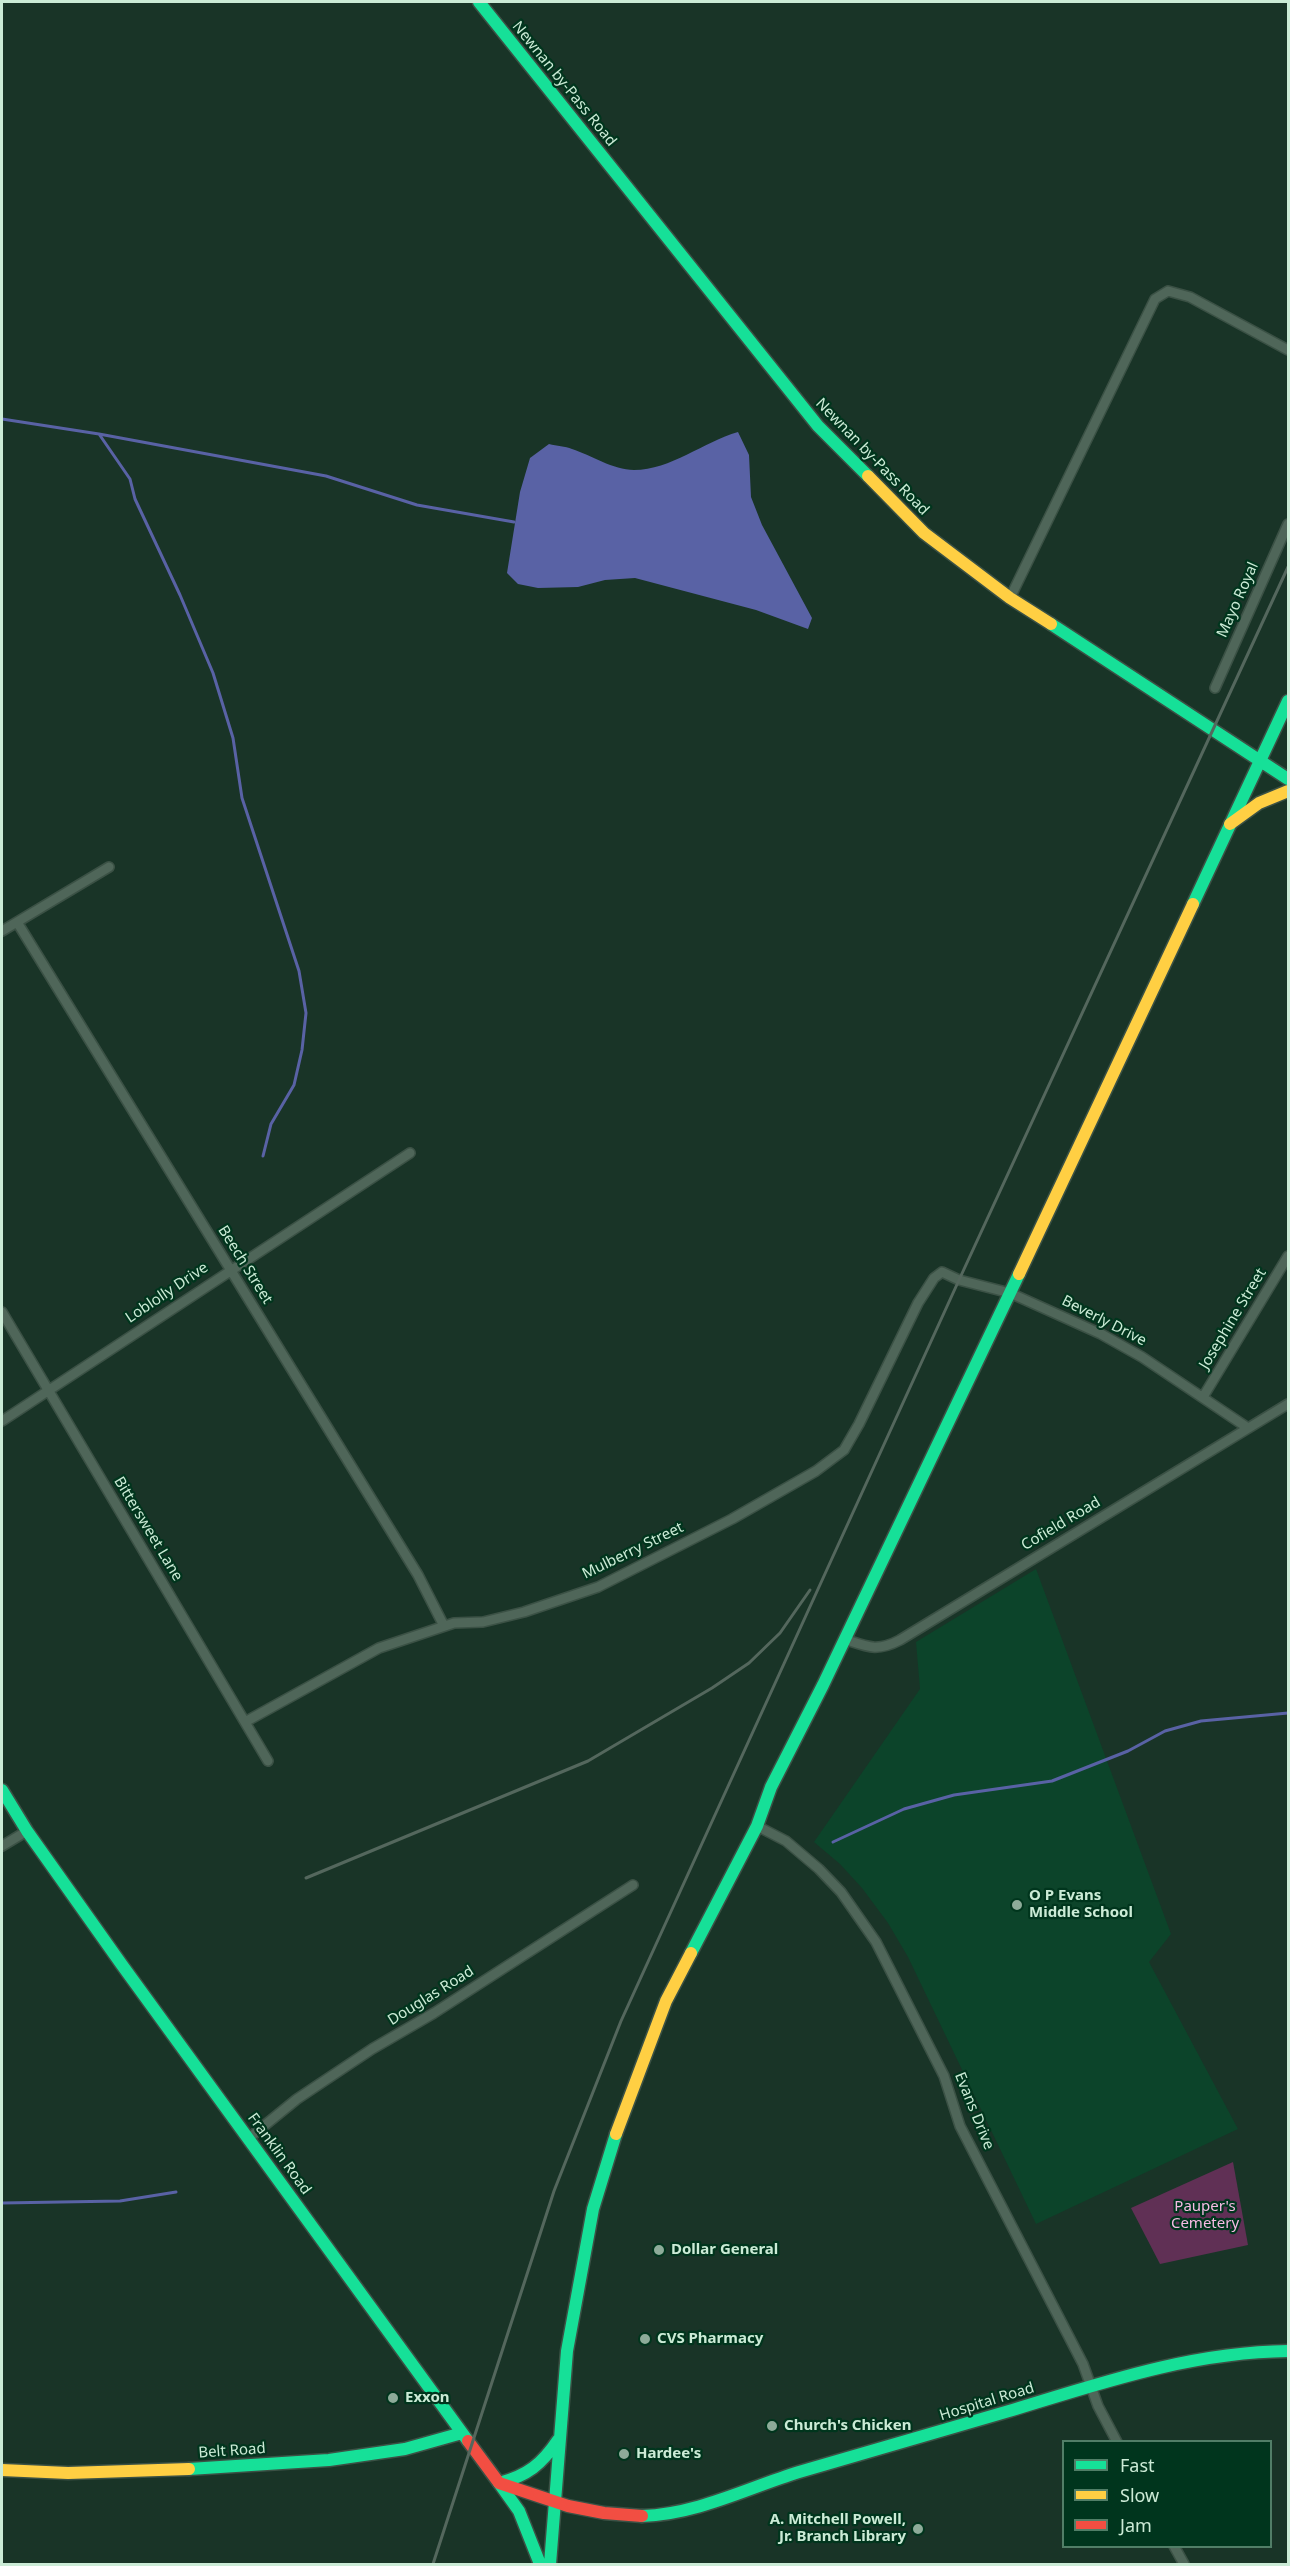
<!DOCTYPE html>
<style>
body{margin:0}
#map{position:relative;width:1290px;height:2566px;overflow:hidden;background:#193427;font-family:"Noto Sans",sans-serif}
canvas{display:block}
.frame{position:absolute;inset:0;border:3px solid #cbebd6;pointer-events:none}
.legend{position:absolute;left:1062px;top:2440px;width:210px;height:108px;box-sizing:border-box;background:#00351d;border:2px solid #517e67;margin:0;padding:8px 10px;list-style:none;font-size:18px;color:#cbebd6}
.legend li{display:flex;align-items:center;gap:12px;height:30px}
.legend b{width:30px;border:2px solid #517e67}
</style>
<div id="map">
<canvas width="1290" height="2566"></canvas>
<div class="frame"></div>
<ul class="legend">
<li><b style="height:8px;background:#16e098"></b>Fast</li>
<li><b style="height:8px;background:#ffcf43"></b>Slow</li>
<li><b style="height:8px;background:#f24e42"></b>Jam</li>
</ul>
</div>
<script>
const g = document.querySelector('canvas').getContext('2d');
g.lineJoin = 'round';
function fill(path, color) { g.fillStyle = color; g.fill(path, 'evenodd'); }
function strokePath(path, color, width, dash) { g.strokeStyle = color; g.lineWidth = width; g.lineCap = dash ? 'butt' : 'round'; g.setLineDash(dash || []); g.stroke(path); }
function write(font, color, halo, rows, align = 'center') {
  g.font = font + ' "Noto Sans",sans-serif'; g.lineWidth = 4.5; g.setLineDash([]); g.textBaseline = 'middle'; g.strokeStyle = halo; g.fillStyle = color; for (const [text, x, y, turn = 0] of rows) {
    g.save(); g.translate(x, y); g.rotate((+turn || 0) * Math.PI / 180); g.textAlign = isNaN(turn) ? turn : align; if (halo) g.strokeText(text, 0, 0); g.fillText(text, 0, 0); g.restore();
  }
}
const built = new Path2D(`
 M 1036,1569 L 1171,1934 L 1149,1962 L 1238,2129 L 1036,2224 L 908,1957 L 888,1923 L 862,1888 L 840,1864 L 814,1842 L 920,1689 L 916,1642 Z`);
const green = new Path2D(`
 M 1233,2162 L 1248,2245 L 1160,2264 L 1131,2208 Z`);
const water = new Path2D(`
 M 738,432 L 749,455 L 751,497 L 762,525 L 812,618 L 808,629 L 756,610 L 635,578 L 605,580 L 578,587 L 538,588 L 518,584 L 507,573 L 520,492 L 530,458 L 549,444 C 557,446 565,446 572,449 C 591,455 613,470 634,470 C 671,470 703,442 738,432 Z`);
const stream = new Path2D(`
 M 2,419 L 99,434 L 326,476 L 417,505 L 514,522
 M 99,434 L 130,479 L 135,499 L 180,595 L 213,673 L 233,738 L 242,798 L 299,971 L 306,1013 L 302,1050 L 294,1085 L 271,1124 L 263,1156
 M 833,1842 L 904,1809 L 954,1795 L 1052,1781 L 1128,1751 L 1165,1731 L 1201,1721 L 1288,1713
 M 2,2203 L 120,2201 L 176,2192`);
const street = new Path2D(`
 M 1010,598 L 1155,299 L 1168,291 L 1190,297 L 1288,350
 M 1215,688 L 1288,524
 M 17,922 L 418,1575 L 444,1626
 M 2,931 L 109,867
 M 2,1312 L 268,1761
 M 1203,1397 L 1288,1256
 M 2,1421 L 410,1153
 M 844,1639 C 868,1647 877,1652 900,1640 L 1288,1404
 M 245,1722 L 379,1648 L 454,1623 L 483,1622 L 524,1612 L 598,1587 L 732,1519 L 816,1471 L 844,1450 L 859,1424 L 918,1303 L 934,1278 L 942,1272 L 959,1280 L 1010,1293 L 1101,1334 L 1142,1357 L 1248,1428
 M 757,1826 L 786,1841 L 819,1869 L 841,1892 L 876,1942 L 944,2076 L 960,2126 L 1083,2364 L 1098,2406 L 1117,2442
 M 2,1846 L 27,1831
 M 249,2138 L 297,2099 L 372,2049 L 434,2013 L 633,1885
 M 1174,2546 L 1184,2564`);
const fast = new Path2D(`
 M 479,2 L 818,426 L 868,476
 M 1051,624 L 1288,779
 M 1193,904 L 1288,701
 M 2,1790 L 27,1831 L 122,1965 L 468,2441
 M 691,1953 L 757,1826 L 771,1787 L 823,1685 L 1019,1274
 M 189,2469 L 329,2460 L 405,2449 L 462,2433
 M 642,2516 C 698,2514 747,2488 799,2472 C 869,2451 939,2432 1009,2411 C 1101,2383 1191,2352 1288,2351
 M 540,2564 L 519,2511 L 499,2483 C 527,2476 542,2464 558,2440
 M 550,2564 L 567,2351 L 593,2209 L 616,2134`);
const slow = new Path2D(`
 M 868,476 L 924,533 L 1010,598 L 1051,624
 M 1230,824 L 1259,803 L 1288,791
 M 1019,1274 L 1193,904
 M 616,2134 L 666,2001 L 691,1953
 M 2,2470 L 68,2473 L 189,2469`);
const jam = new Path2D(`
 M 468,2441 L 499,2483 L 568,2506 L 604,2513 L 642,2516`);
const rail = new Path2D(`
 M 306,1878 L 588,1761 L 712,1688 L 749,1663 L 780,1633 L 810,1590
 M 433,2564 L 554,2191 L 621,2021 L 959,1280 L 1288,567`);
const markers = [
 [1017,1905,6,"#8dab99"],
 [659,2250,6,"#8dab99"],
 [645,2339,6,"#8dab99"],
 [393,2398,6,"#8dab99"],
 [772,2426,6,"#8dab99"],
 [624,2454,6,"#8dab99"],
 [918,2529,6,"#8dab99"]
];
const streetNames = [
 ["Newnan by-Pass Road",564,84,51],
 ["Newnan by-Pass Road",872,457,46],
 ["Mayo Royal",1238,600,-66],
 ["Beech Street",245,1265,58],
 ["Loblolly Drive",167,1293,-34],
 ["Josephine Street",1233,1319,-59],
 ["Beverly Drive",1104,1321,27],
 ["Cofield Road",1061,1524,-31],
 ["Bittersweet Lane",148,1529,59],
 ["Mulberry Street",633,1551,-26],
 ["Douglas Road",431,1996,-32],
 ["Evans Drive",974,2111,68],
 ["Franklin Road",279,2154,54],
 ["Hospital Road",987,2402,-17],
 ["Belt Road",232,2451,-4]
];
const poiNames = [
 ["O P Evans",1029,1896],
 ["Middle School",1029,1913],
 ["Dollar General",671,2250],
 ["CVS Pharmacy",657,2339],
 ["Exxon",405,2398],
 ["Church's Chicken",784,2426],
 ["Hardee's",636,2454],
 ["A. Mitchell Powell,",906,2520,"right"],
 ["Jr. Branch Library",906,2537,"right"]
];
const parkNames = [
 ["Pauper's",1205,2207],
 ["Cemetery",1205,2224]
];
fill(built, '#0c442a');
fill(green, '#603055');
fill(water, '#5962a5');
strokePath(stream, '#5962a5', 3);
strokePath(street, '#3b5145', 12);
strokePath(fast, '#3b5145', 15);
strokePath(slow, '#3b5145', 15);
strokePath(jam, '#3b5145', 15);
strokePath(street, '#4f6659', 9);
strokePath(fast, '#16e098', 12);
strokePath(slow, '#ffcf43', 12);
strokePath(jam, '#f24e42', 12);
strokePath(rail, '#54675d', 3);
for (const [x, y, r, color] of markers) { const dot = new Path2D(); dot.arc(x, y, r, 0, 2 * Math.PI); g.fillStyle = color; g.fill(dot); strokePath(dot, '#00351d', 2); }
write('15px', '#cbebd6', '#00351d', streetNames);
write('bold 15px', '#cbebd6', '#00351d', poiNames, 'left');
write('15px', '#f6bae4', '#00351d', parkNames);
</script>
